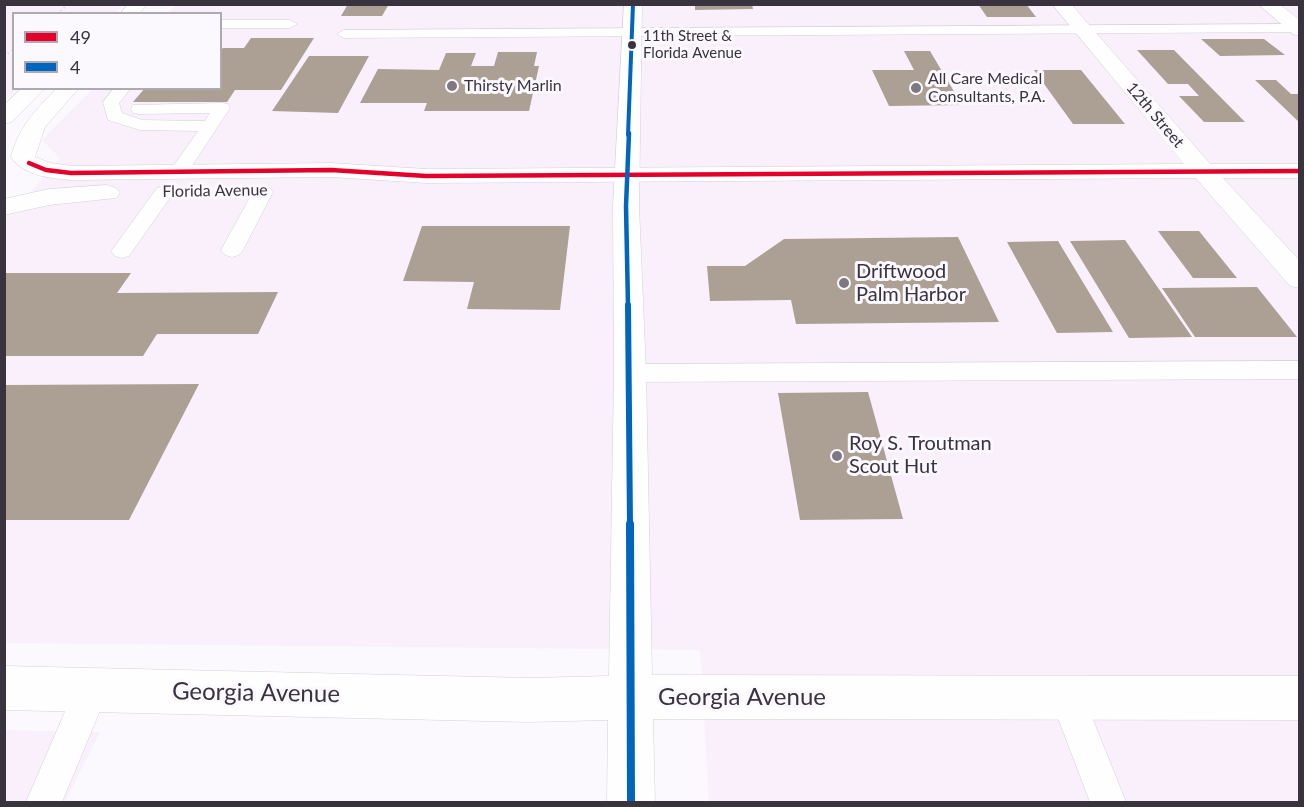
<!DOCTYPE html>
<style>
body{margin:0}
#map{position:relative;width:1304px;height:807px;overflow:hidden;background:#fbf9fd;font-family:Lato,sans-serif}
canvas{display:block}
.frame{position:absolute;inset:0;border:6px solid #39333f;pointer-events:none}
.legend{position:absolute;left:12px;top:12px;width:210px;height:78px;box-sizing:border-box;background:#fbf8fe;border:2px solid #ada9b2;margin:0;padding:8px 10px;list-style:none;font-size:18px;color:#39333f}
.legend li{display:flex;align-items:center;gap:12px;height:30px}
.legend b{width:30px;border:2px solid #ada9b2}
</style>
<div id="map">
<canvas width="1304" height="807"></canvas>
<div class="frame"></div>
<ul class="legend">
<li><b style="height:8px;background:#e4002b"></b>49</li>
<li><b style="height:8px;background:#0065bd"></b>4</li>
</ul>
</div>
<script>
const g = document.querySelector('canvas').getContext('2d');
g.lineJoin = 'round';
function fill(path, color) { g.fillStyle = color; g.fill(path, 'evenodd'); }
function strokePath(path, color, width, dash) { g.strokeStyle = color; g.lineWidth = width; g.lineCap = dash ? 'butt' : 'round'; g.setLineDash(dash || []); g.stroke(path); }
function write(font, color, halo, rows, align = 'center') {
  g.font = font + ' Lato,sans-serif'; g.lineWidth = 6; g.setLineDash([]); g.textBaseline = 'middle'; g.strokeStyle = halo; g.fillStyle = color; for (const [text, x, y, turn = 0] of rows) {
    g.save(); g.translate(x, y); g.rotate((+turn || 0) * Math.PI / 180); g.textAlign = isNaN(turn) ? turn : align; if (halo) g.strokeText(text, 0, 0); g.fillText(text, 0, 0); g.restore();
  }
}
const commercial = new Path2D(`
 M 5,4 L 124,4 L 124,5 L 114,13 L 14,14 L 14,88 L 18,89 L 5,101 Z
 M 176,5 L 1299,5 L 1299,802 L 709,802 L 700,650 L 5,643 L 5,216 L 15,210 L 60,158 L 42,140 L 93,89 L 220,88 L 220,14 L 167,13 Z
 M 4,730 L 100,732 L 65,802 L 5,802 Z`);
const building = new Path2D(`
 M 348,4 L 389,4 L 382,16 L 341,16 Z
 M 695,4 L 752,4 L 753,9 L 695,10 Z
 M 978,4 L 1026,4 L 1036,17 L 987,17 Z
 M 251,38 L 314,38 L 281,90 L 235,90 L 227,102 L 133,102 L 145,88 L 220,88 L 220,51 L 223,48 L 244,48 Z
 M 1201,39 L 1264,39 L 1285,55 L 1220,56 Z
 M 1137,50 L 1174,50 L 1245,122 L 1204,122 L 1179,96 L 1199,96 L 1188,84 L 1168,84 Z
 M 904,51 L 930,51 L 962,105 L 889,106 L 872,70 L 914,70 Z
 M 498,52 L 537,52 L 534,66 L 539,66 L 529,111 L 424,111 L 427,103 L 360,103 L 378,69 L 439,70 L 446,53 L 476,53 L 471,66 L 494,66 Z
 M 309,56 L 369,56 L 338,113 L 272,111 Z
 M 1034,70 L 1081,70 L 1125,124 L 1073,124 Z
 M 1255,80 L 1276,80 L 1291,94 L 1300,94 L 1300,123 Z
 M 422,226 L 570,226 L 560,310 L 467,309 L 474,282 L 403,281 Z
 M 1158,231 L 1199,231 L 1237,278 L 1193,278 Z
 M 958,237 L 999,322 L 796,324 L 791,300 L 710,301 L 707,266 L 745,266 L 784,239 Z
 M 1125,240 L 1192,337 L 1129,338 L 1070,241 Z
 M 1058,241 L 1113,332 L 1057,333 L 1007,242 Z
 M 6,273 L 131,273 L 117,293 L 278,292 L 258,334 L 157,334 L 143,356 L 5,356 Z
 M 1257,287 L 1297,337 L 1195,337 L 1162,288 Z
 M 199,384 L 129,520 L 4,520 L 4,385 Z
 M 868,392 L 903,519 L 800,520 L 778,393 Z`);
const path = new Path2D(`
 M 57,14 L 68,4
 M 4,56 L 14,49`);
const lane = new Path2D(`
 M 220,20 L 290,20 L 297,24 L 290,28 L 220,28 Z
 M 1300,24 L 1300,32 L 1297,32 L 344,38 L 337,34 L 344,30 Z
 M 114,88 L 131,88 L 119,103 L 122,113 L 142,120 L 205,121 L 210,113 L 139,114 L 133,113 L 131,109 L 133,105 L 222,103 L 228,104 L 230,108 L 186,175 L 172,175 L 170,171 L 198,131 L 140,130 L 108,120 L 103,102 Z
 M 164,186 L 171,188 L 174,192 L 129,256 L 122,258 L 115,256 L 111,251 L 115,246 L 157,188 Z
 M 263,186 L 270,188 L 273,192 L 243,250 L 239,255 L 232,257 L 225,255 L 221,250 L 253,192 L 256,188 Z
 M 1300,361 L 1300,379 L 630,382 L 621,380 L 618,373 L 621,366 L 630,364 Z
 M 92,672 L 104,677 L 109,689 L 62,802 L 26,802 L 80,677 Z
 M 1067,680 L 1079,685 L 1126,802 L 1090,802 L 1050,697 L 1055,685 Z`);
const street = new Path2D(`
 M 624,4 L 642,4 L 639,206 L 646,373 L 652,675 L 1300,676 L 1300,720 L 653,719 L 655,802 L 607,802 L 608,720 L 530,722 L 4,710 L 4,666 L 530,678 L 609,676 L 614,373 L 613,206 Z
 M 1258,4 L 1279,4 L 1300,20 L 1300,36 L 1293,34 Z
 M 1203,164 L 1300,164 L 1300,178 L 1223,178 L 1300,261 L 1300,288 L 1290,286 L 1194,176 L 1191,171 L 1194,166 Z`);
const secondary = new Path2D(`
 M 128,4 L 147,4 L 139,14 L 120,14 Z
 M 1052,4 L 1071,4 L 1212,166 L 1215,171 L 1212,176 L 1203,178 L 426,183 L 331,177 L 71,180 C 49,178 24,176 11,157 C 18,128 36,109 57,88 L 79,88 L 45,127 L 35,157 L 51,163 L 71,166 L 331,163 L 426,169 L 1184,164 Z
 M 22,88 L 45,88 L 12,122 L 4,124 L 4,105 Z
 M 107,185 L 116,188 L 120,193 L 116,198 L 49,205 L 4,215 L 4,199 L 49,189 Z`);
const bus1 = new Path2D(`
 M 29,163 L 46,170 L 71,173 L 331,170 L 426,176 L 1300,171`);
const bus2Far3 = new Path2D(`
 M 628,135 L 633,4`);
const bus2Far2 = new Path2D(`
 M 628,306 L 626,206 L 629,133`);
const bus2Far1 = new Path2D(`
 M 628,305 L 630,526`);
const bus2 = new Path2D(`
 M 630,524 L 631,802`);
const markers = [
 [632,45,5,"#39333f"],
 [452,86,6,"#7d7882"],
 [916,88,6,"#7d7882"],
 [844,283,6,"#7d7882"],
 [837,456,6,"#7d7882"]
];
const farBusnames = [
 ["11th Street &",643,36],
 ["Florida Avenue",643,53]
];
const farPoinames = [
 ["All Care Medical",928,79],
 ["Consultants, P.A.",928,97],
 ["Thirsty Marlin",464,86]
];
const farStreetnames = [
 ["12th Street",1155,115,50],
 ["Florida Avenue",215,191,-1]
];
const poiNames = [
 ["Driftwood",856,272],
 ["Palm Harbor",856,295],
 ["Roy S. Troutman",849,444],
 ["Scout Hut",849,467]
];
const nearStreetnames = [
 ["Georgia Avenue",256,693,1],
 ["Georgia Avenue",742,697]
];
fill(commercial, '#faf0fc');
fill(building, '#ac9f93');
strokePath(lane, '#d3d0d6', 1);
strokePath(street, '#d3d0d6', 1);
strokePath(secondary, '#d3d0d6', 1);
strokePath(path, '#dad8dc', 2, [1.5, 3]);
fill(lane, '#fefeff');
fill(street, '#fefeff');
fill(secondary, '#fefeff');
strokePath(bus1, '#e4002b', 4.5);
strokePath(bus2Far3, '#0065bd', 4);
strokePath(bus2Far2, '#0065bd', 4.5);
strokePath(bus2Far1, '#0065bd', 6);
strokePath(bus2, '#0065bd', 8);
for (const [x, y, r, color] of markers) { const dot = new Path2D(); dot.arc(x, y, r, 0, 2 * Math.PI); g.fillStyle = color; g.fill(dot); strokePath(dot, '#fbf8fe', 2); }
write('15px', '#39333f', '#fbf8fe', farBusnames, 'left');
write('16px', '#39333f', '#fbf8fe', farPoinames, 'left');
write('16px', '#39333f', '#fbf8fe', farStreetnames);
write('20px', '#39333f', '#fbf8fe', poiNames, 'left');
write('24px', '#39333f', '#fbf8fe', nearStreetnames);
</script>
